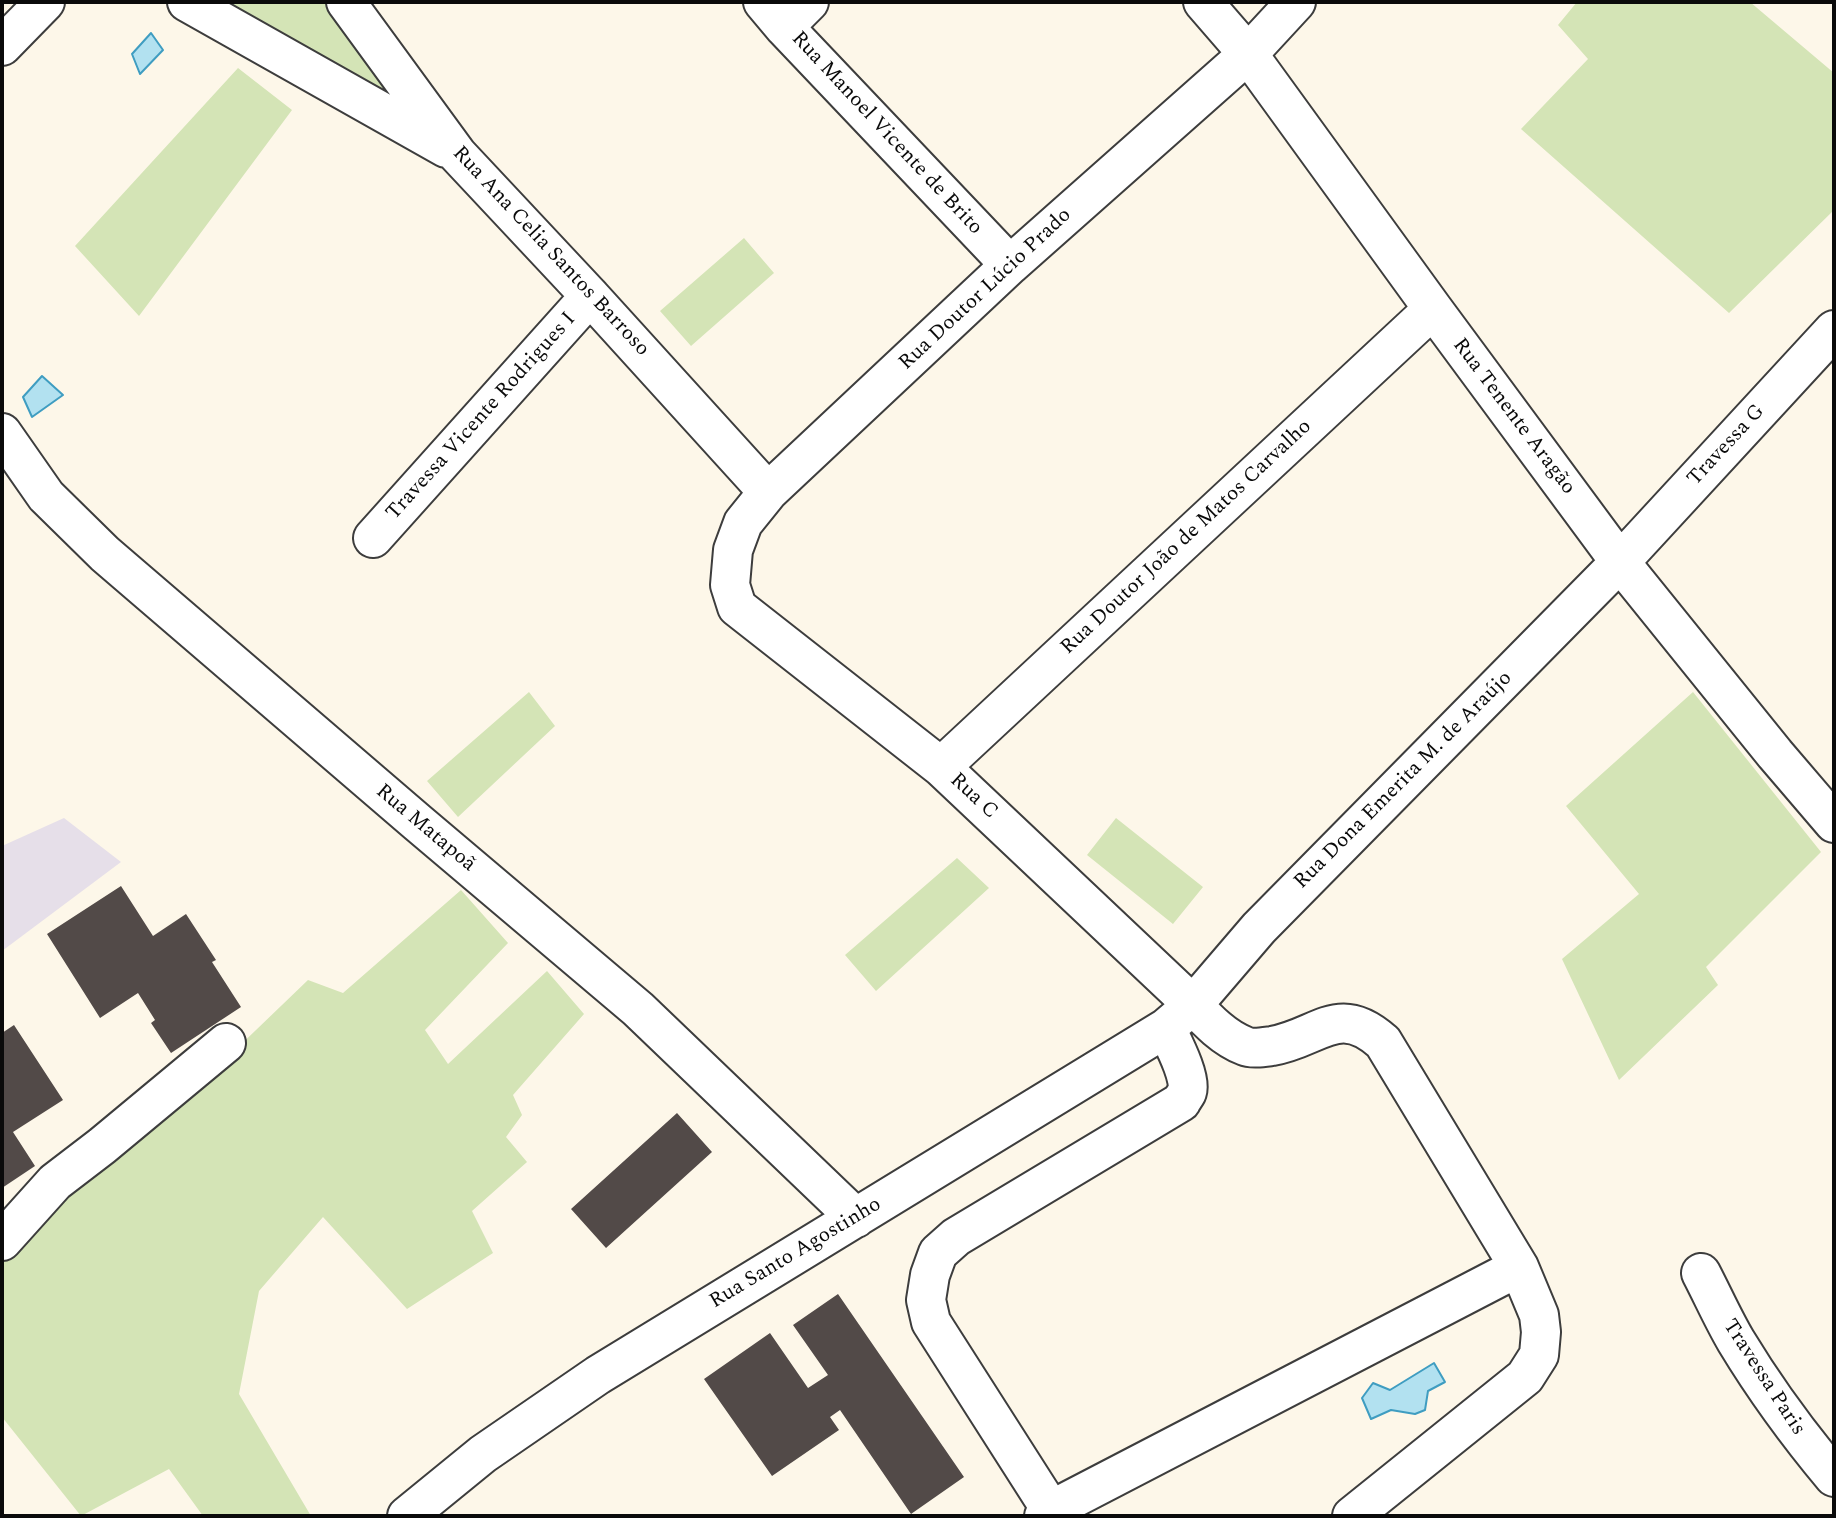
<!DOCTYPE html>
<meta charset="utf-8">
<style>
body{margin:0}
#map{position:relative;width:1836px;height:1518px;overflow:hidden;background:#fdf7e9;font-family:Spectral,serif}
canvas{display:block}
.frame{position:absolute;inset:0;border:4px solid #0a0a0a;pointer-events:none}
</style>
<div id="map">
<canvas width="1836" height="1518"></canvas>
<div class="frame"></div>
</div>
<script>
const g = document.querySelector('canvas').getContext('2d');
g.lineJoin = 'round';
function fill(path, color) { g.fillStyle = color; g.fill(path, 'evenodd'); }
function strokePath(path, color, width, dash) { g.strokeStyle = color; g.lineWidth = width; g.lineCap = dash ? 'butt' : 'round'; g.setLineDash(dash || []); g.stroke(path); }
function write(font, color, halo, rows, align = 'center') {
  g.font = font + ' Spectral,serif'; g.lineWidth = 7; g.setLineDash([]); g.textBaseline = 'middle'; g.strokeStyle = halo; g.fillStyle = color; for (const [text, x, y, turn = 0] of rows) {
    g.save(); g.translate(x, y); g.rotate((+turn || 0) * Math.PI / 180); g.textAlign = isNaN(turn) ? turn : align; if (halo) g.strokeText(text, 0, 0); g.fillText(text, 0, 0); g.restore();
  }
}
const industrial = new Path2D(`
 M 64,818 L 121,862 L 2,951 L 2,846 Z`);
const green = new Path2D(`
 M 173,2 L 332,2 L 445,151 Z
 M 1577,2 L 1750,2 L 1834,73 L 1834,210 L 1729,313 L 1521,129 L 1588,59 L 1558,25 Z
 M 238,68 L 292,110 L 139,316 L 75,246 Z
 M 744,238 L 774,273 L 691,346 L 660,311 Z
 M 529,692 L 555,726 L 458,817 L 427,781 Z
 M 1693,692 L 1821,852 L 1706,967 L 1718,985 L 1619,1080 L 1562,959 L 1639,894 L 1566,806 Z
 M 1116,818 L 1203,887 L 1173,924 L 1087,855 Z
 M 957,858 L 989,888 L 876,991 L 845,955 Z
 M 461,890 L 508,943 L 425,1030 L 448,1064 L 547,971 L 584,1014 L 513,1095 L 522,1115 L 506,1137 L 527,1162 L 472,1211 L 493,1253 L 407,1309 L 323,1217 L 259,1291 L 239,1394 L 311,1516 L 203,1516 L 169,1469 L 81,1516 L 2,1417 L 2,1262 L 49,1199 L 230,1055 L 308,980 L 343,993 Z`);
const water = new Path2D(`
 M 151,33 L 163,50 L 140,74 L 132,54 Z
 M 42,376 L 63,395 L 32,417 L 23,397 Z
 M 1434,1363 L 1445,1382 L 1428,1391 L 1425,1410 L 1415,1414 L 1391,1410 L 1371,1419 L 1362,1398 L 1373,1383 L 1390,1390 Z`);
const building = new Path2D(`
 M 121,886 L 153,936 L 186,914 L 216,960 L 212,962 L 241,1007 L 171,1053 L 151,1023 L 155,1020 L 138,993 L 100,1018 L 47,934 Z
 M 14,1025 L 63,1100 L 13,1132 L 35,1166 L 2,1188 L 2,1033 Z
 M 677,1113 L 712,1152 L 606,1248 L 571,1209 Z
 M 838,1294 L 964,1477 L 911,1514 L 840,1410 L 830,1417 L 839,1430 L 772,1476 L 704,1379 L 770,1333 L 808,1388 L 828,1375 L 793,1325 Z`);
const minor = new Path2D(`
 M 187,2 L 446,148
 M 346,2 L 457,154 L 590,296 L 768,492
 M 763,2 L 784,27 L 1010,265
 M 1203,2 L 1248,54 L 1433,309 L 1620,562 L 1775,754 L 1834,823
 M 1296,2 L 1248,54 L 1010,265 L 768,492 L 743,523 L 733,550 L 730,585 L 737,607 L 941,767 L 1193,1005 C 1208,1021 1224,1038 1245,1046 C 1252,1049 1264,1047 1272,1046 C 1319,1038 1338,1002 1383,1042 L 1519,1267 L 1539,1315 L 1541,1332 L 1539,1355 L 1525,1377 L 1352,1516
 M 784,27 L 809,2
 M 2,46 L 45,2
 M 2,433 L 46,496 L 105,554 L 417,822 L 638,1009 L 856,1218
 M 373,538 L 590,296
 M 941,767 L 1433,309
 M 2,1241 L 55,1182 L 102,1146 L 226,1043
 M 1701,1273 C 1713,1296 1723,1319 1736,1341 C 1765,1389 1798,1434 1834,1477
 M 1051,1510 L 931,1322 L 926,1300 L 930,1275 L 938,1253 L 956,1237 L 1181,1102 C 1181,1101 1187,1093 1187,1092 C 1192,1078 1172,1041 1166,1028
 M 407,1516 L 483,1454 L 598,1375 L 1166,1028 L 1193,1005 L 1259,928 L 1620,562 L 1834,330
 M 1044,1516 L 1051,1510 L 1519,1267`);
const streetNames = [
 ["Rua Manoel Vicente de Brito",886,134,47],
 ["Rua Ana Celia Santos Barroso",550,252,47],
 ["Rua Doutor Lúcio Prado",986,290,-43],
 ["Travessa Vicente Rodrigues I",482,417,-48],
 ["Rua Tenente Aragão",1513,417,53],
 ["Travessa G",1727,446,-47],
 ["Rua Doutor João de Matos Carvalho",1187,538,-43],
 ["Rua Dona Emerita M. de Araújo",1404,781,-45],
 ["Rua C",973,797,43],
 ["Rua Matapoã",425,829,40],
 ["Rua Santo Agostinho",796,1254,-31],
 ["Travessa Paris",1763,1378,57]
];
fill(industrial, '#e6dfe9');
fill(green, '#d4e4b6');
fill(water, '#b2e1f0');
strokePath(water, '#3f9dc1', 2);
fill(building, '#524a48');
strokePath(minor, '#3d3d3d', 42);
strokePath(minor, '#fff', 38);
write('21px', '#0a0a0a', '#fff', streetNames);
</script>
